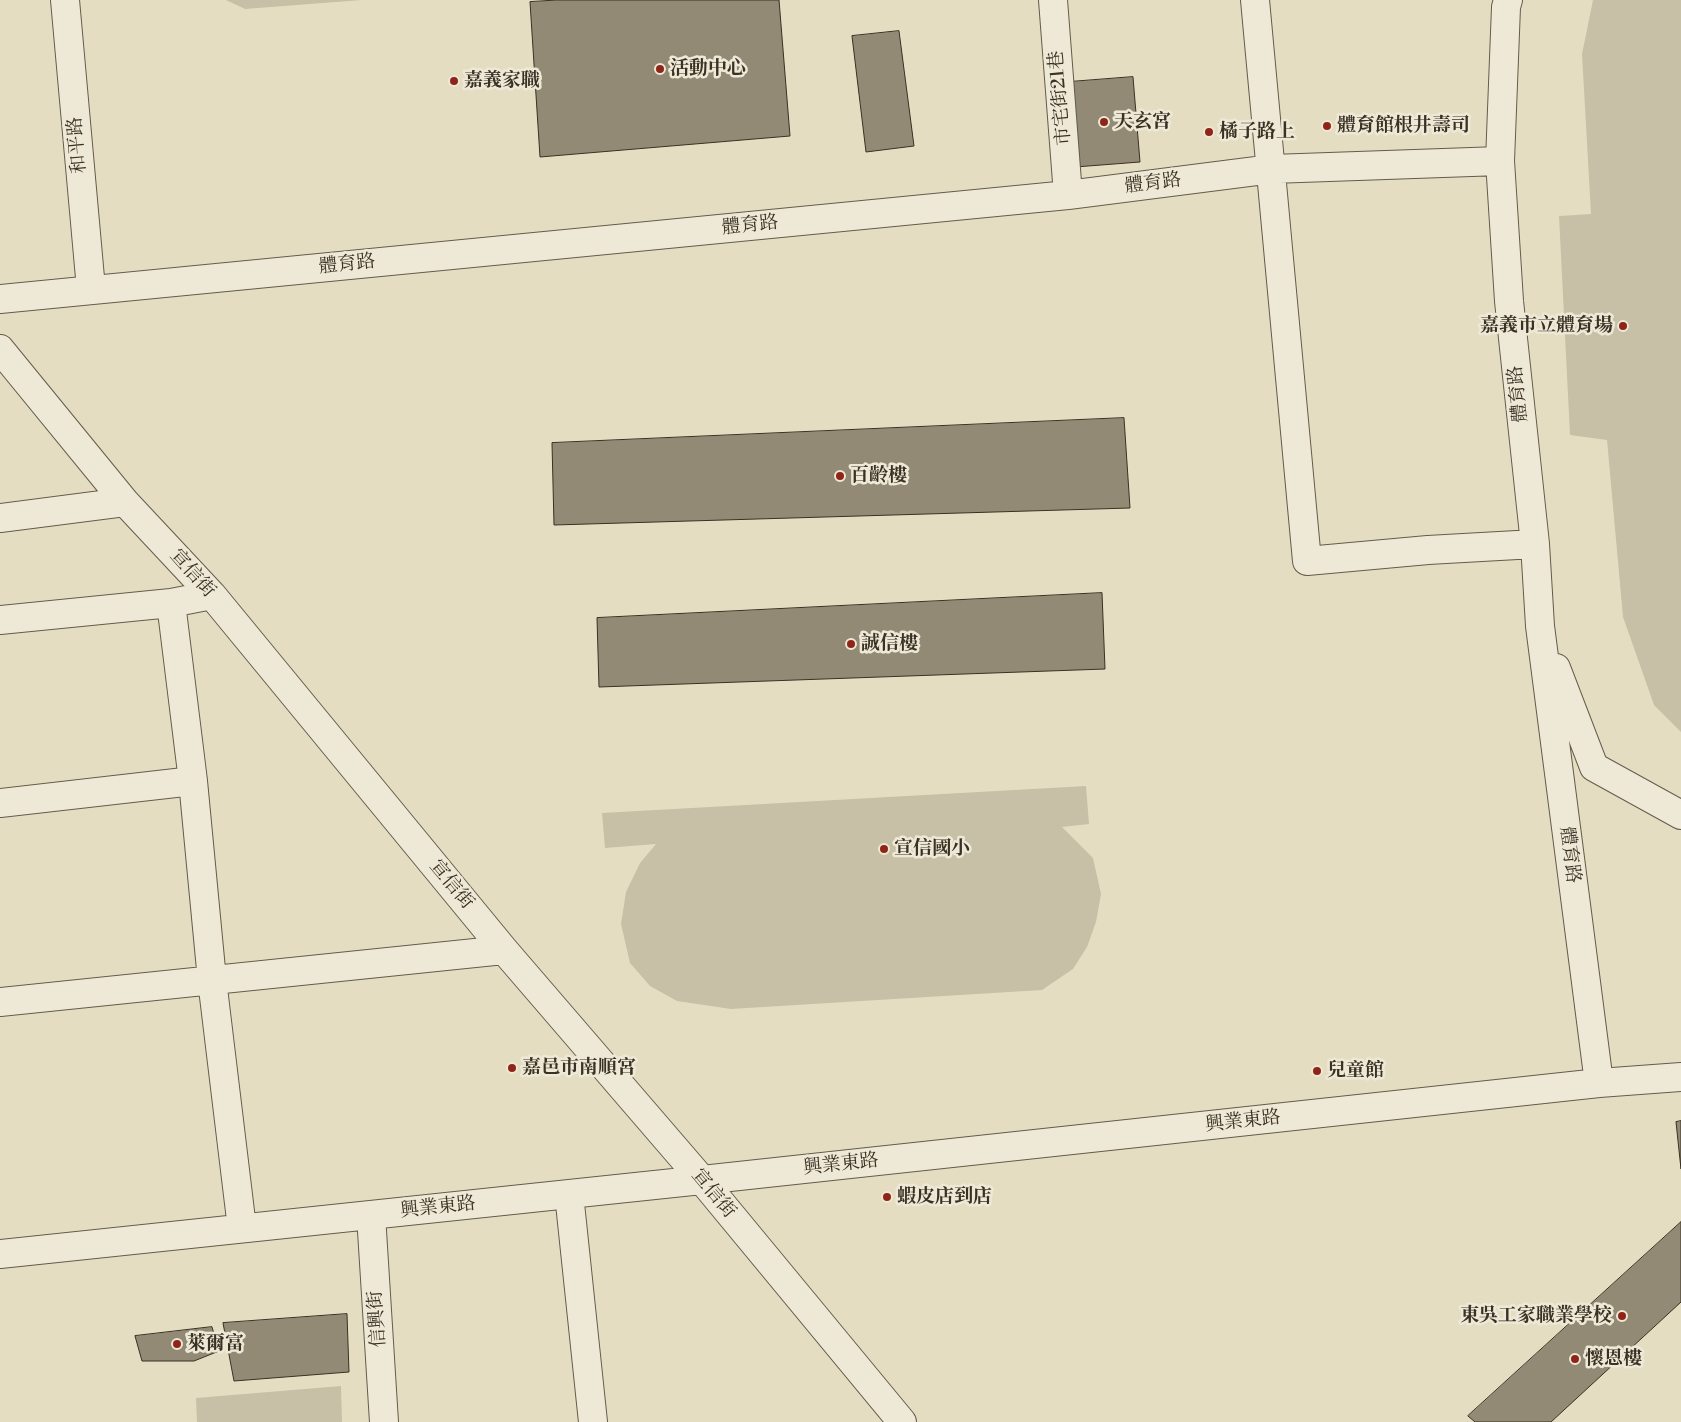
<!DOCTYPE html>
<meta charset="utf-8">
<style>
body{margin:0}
canvas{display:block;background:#e5ddc1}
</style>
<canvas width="1681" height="1422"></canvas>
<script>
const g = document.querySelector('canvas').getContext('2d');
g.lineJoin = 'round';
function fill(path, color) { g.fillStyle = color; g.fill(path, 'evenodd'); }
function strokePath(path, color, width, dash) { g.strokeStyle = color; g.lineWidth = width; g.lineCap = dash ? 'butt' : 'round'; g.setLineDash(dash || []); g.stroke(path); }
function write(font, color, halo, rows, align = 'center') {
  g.font = font + ' "Libre Bodoni","Noto Serif TC",serif'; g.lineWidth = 5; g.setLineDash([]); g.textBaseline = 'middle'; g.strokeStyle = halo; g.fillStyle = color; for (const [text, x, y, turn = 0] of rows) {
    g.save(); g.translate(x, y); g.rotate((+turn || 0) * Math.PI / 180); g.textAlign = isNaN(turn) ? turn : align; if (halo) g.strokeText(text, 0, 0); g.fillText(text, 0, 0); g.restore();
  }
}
const green = new Path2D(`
 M 226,0 L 362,0 L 245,9 Z
 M 1593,0 L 1681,0 L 1681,732 L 1654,705 L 1623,617 L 1607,440 L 1570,435 L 1559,216 L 1591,214 L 1582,54 Z
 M 1086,786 L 1089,824 L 1062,827 L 1093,858 L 1101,894 L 1096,922 L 1087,947 L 1073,969 L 1042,990 L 731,1009 L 677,1001 L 650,986 L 630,963 L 621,924 L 626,892 L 640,863 L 656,844 L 605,848 L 602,813 Z
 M 341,1386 L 342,1422 L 197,1422 L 196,1398 Z`);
const building = new Path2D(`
 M 557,0 L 779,0 L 790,136 L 540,157 L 530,2 Z
 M 899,31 L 914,146 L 866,152 L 852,36 Z
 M 1133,77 L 1140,162 L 1075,167 L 1069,82 Z
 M 1124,418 L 1130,508 L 554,525 L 552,443 Z
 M 1102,593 L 1105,669 L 599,687 L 597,618 Z
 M 1681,1121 L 1681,1169 L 1676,1122 Z
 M 1681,1222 L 1681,1302 L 1551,1422 L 1475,1422 L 1468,1416 Z
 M 347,1314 L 349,1372 L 234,1381 L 223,1323 Z
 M 212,1327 L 219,1351 L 194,1361 L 142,1361 L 135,1336 Z`);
const minor = new Path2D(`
 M 65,0 L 91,289
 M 1053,0 L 1068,195
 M 1255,0 L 1307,561 L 1428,550 L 1535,544
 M 1508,0 L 1506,7 L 1500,161 L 1509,301 L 1535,544 L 1540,626 L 1599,1083
 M 0,299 L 1068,195 L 1272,169 L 1500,161
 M 0,349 L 125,502 L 212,595 L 504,950 L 702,1180 L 902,1422
 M 0,518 L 125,502
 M 212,595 L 171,603 L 193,781 L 212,980 L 242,1228
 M 0,620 L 171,603
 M 1556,668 L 1594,767 L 1681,815
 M 0,803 L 193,781
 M 0,1002 L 504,950
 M 569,1194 L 593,1422
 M 371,1215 L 384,1422
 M 0,1254 L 702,1180 L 1599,1083 L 1681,1077`);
const markers = [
 [660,69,5,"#8f2418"],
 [454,81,5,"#8f2418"],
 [1104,122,5,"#8f2418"],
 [1327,126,5,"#8f2418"],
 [1209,132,5,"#8f2418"],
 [1623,326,5,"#8f2418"],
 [840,476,5,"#8f2418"],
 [851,644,5,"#8f2418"],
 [884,849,5,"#8f2418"],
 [512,1068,5,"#8f2418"],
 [1317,1071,5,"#8f2418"],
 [887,1197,5,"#8f2418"],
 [1622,1316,5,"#8f2418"],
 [177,1344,5,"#8f2418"],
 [1575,1359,5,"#8f2418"]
];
const poiNames = [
 ["活動中心",670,69],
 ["嘉義家職",464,81],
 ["天玄宮",1114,122],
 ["體育館根井壽司",1337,126],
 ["橘子路上",1219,132],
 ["嘉義市立體育場",1613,326,"right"],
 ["百齡樓",850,476],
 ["誠信樓",861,644],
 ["宣信國小",894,849],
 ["嘉邑市南順宮",522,1068],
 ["兒童館",1327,1071],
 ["蝦皮店到店",897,1197],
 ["東吳工家職業學校",1612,1316,"right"],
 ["萊爾富",187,1344],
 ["懷恩樓",1585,1359]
];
const streetNames = [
 ["市宅街21巷",1061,98,-95],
 ["和平路",78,145,-95],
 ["體育路",1153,184,-7],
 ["體育路",750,226,-6],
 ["體育路",347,265,-6],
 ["體育路",1519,394,-96],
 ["宣信街",192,574,48],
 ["體育路",1569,855,83],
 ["宣信街",451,885,50],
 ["興業東路",1243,1122,-6],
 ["興業東路",841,1165,-6],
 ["宣信街",713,1194,50],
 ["興業東路",438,1208,-6],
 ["信興街",378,1319,-94]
];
fill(green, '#c8c0a6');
fill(building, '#938a76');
strokePath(building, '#3a3024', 1);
strokePath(minor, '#655b4b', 30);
strokePath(minor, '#eee9d7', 28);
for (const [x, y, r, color] of markers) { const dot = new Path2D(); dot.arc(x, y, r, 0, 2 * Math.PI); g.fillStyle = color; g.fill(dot); strokePath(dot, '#eee9d7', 2); }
write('bold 19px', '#3a3024', '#eee9d7', poiNames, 'left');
write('19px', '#3a3024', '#eee9d7', streetNames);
</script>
